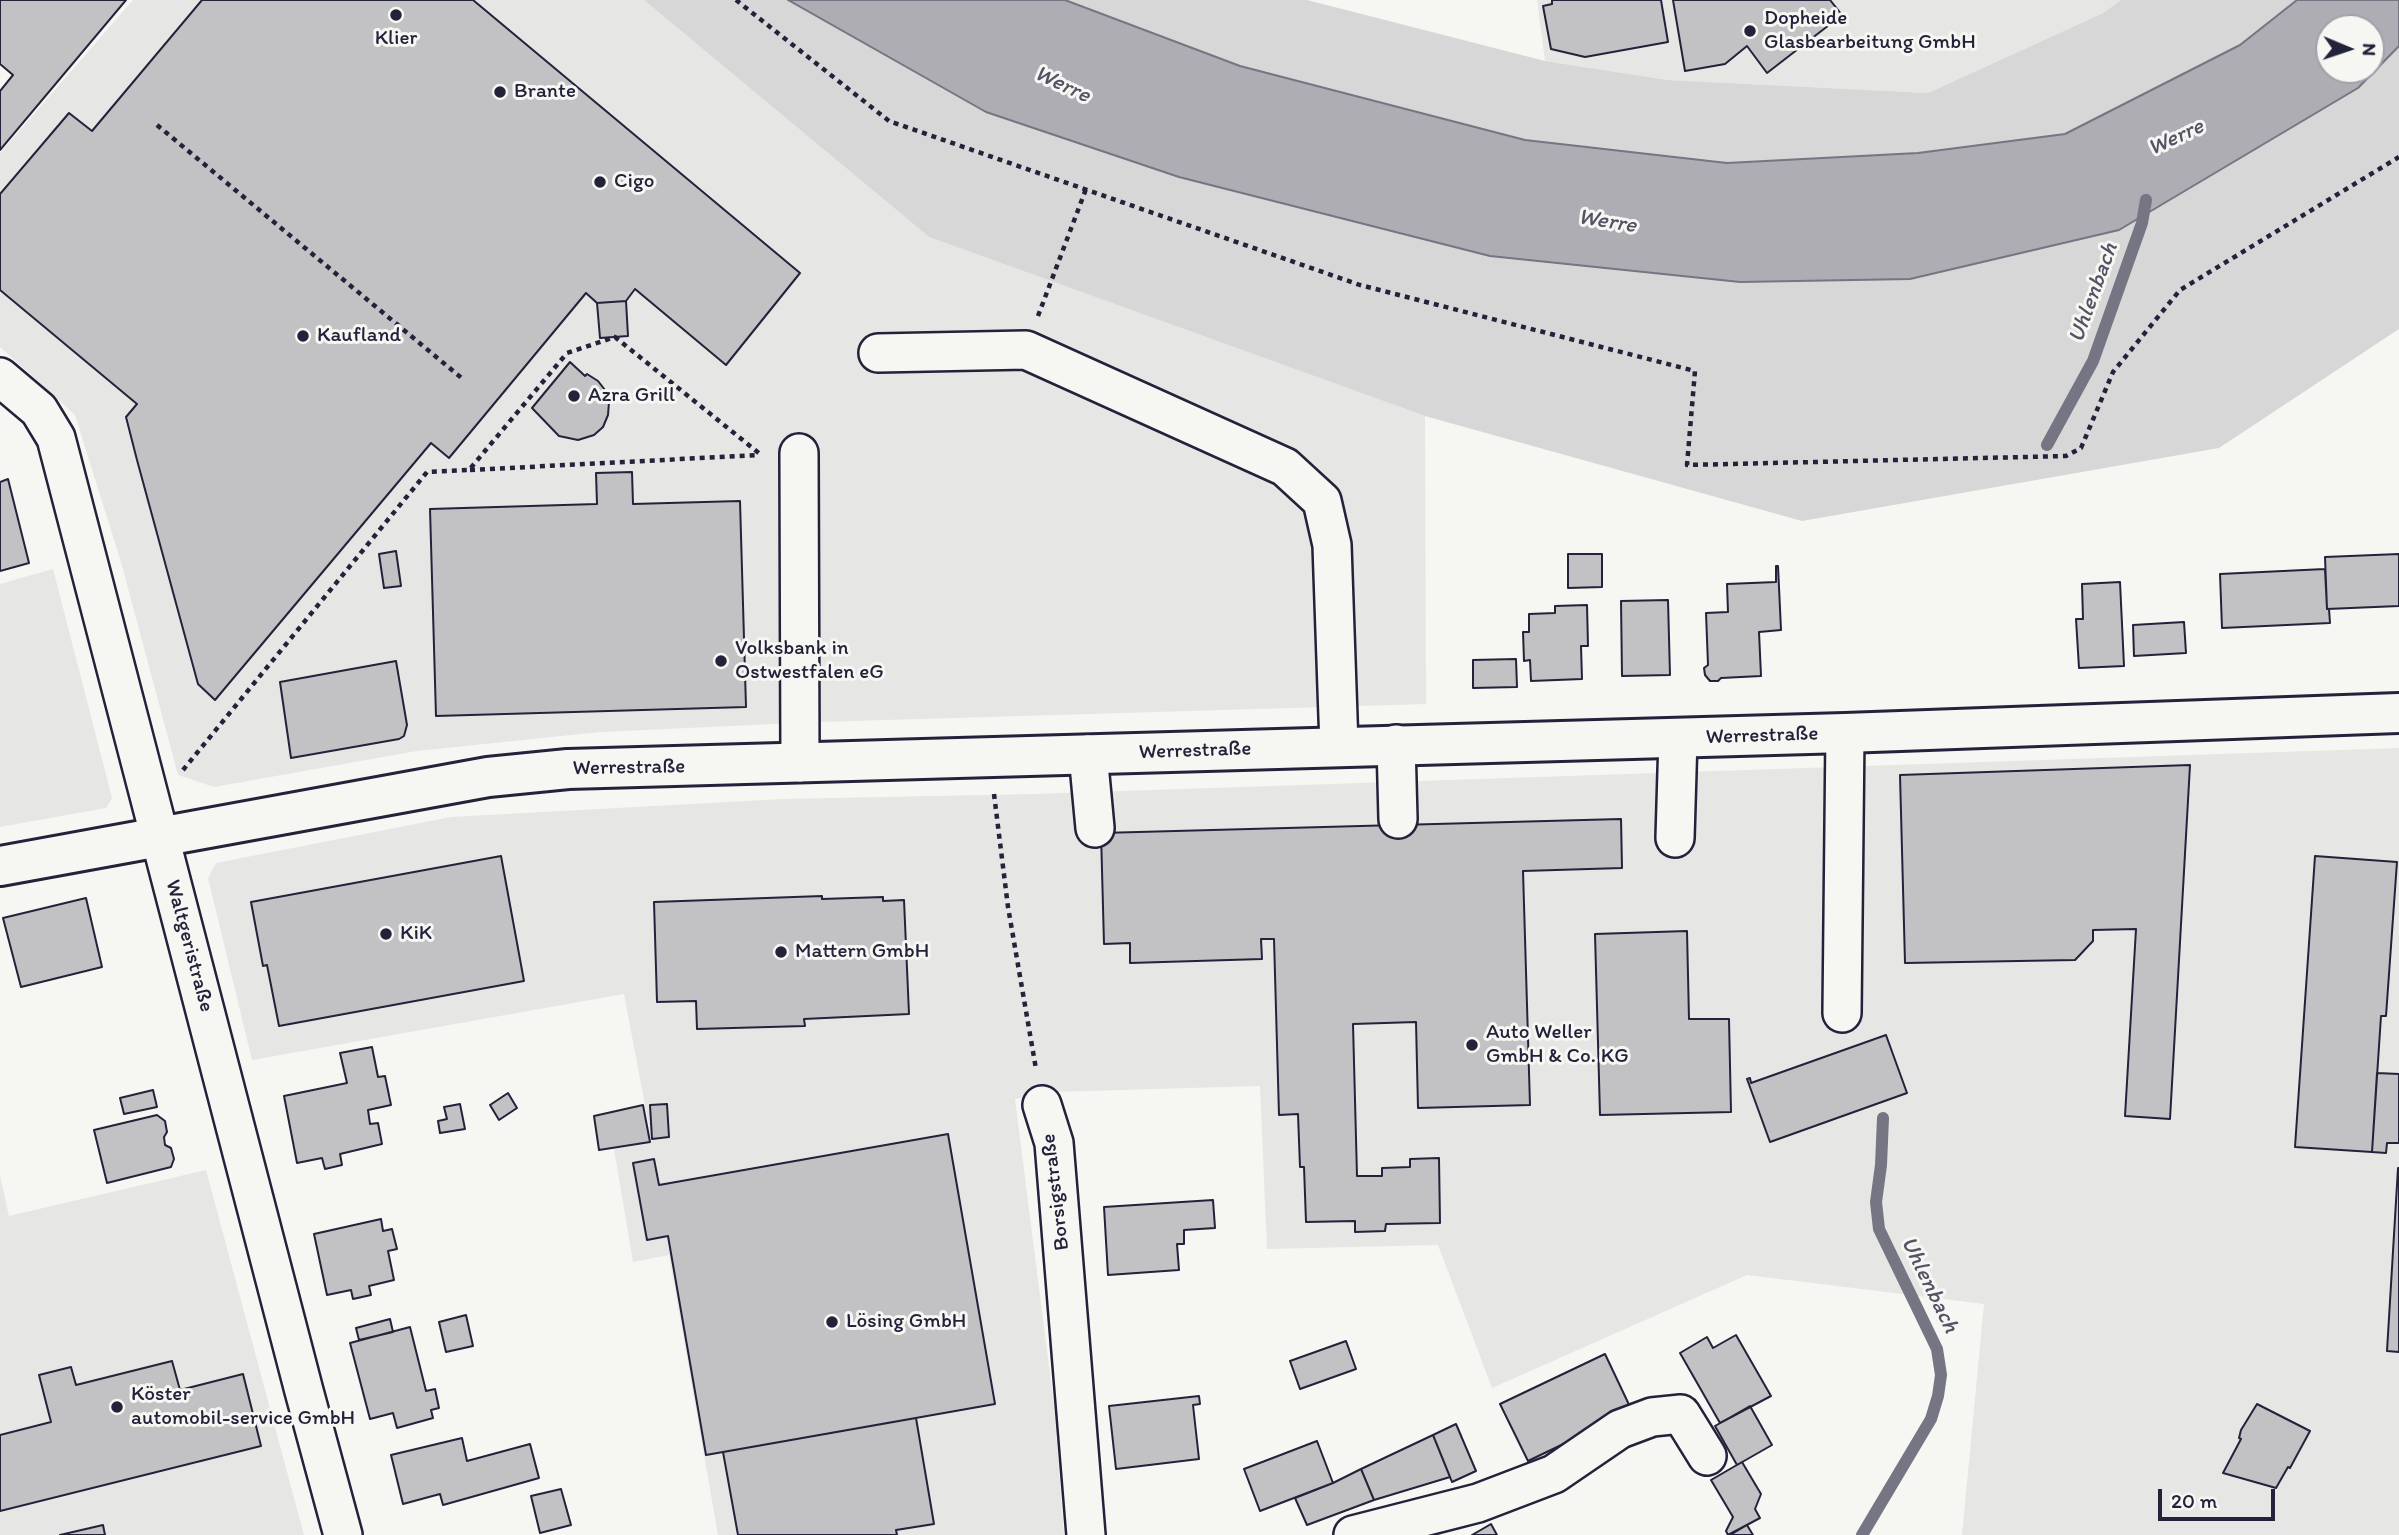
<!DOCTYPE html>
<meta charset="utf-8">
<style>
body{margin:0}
#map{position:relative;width:2399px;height:1535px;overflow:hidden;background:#f6f6f2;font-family:Itim,sans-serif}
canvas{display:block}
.north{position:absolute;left:2315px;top:14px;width:70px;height:70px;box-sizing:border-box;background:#f6f6f2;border:2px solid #a1a1a9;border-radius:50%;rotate:92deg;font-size:19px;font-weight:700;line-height:28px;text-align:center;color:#22223b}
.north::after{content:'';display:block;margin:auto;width:24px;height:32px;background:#22223b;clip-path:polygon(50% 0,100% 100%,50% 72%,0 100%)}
.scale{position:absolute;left:2158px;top:1489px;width:117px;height:32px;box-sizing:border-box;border:4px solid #22223b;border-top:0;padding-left:9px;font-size:21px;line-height:24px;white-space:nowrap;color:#22223b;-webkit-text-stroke:5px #f6f6f2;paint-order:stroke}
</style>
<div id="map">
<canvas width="2399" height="1535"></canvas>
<div class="north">N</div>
<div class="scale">20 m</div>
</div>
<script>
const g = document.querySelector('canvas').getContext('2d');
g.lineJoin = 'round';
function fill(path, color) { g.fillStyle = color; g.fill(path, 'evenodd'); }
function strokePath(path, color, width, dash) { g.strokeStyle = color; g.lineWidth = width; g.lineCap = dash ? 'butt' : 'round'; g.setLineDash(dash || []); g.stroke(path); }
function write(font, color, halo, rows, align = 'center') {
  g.font = font + ' Itim,sans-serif'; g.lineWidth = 6; g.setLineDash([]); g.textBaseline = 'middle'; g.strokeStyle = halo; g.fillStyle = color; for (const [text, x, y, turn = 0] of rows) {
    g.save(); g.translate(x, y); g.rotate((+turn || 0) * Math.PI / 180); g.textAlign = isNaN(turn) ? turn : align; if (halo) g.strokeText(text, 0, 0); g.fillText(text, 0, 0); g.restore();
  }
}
const built = new Path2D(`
 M 133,0 L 644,0 L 929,237 L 1425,416 L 1426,704 L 819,722 L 600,732 L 417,751 L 214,787 L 178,775 L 121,562 L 75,415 L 0,347 L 0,153 Z
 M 1537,0 L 2121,0 L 2103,13 L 1928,93 L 1668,80 L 1545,61 Z
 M 53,569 L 112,798 L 106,808 L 0,827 L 0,584 Z
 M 2399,748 L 2399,1535 L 1962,1535 L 1984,1304 L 1747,1275 L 1492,1388 L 1438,1245 L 1267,1249 L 1260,1086 L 1052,1092 L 1015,1099 L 1054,1406 L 1064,1535 L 718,1535 L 669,1255 L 633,1262 L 614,1149 L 652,1142 L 624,994 L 252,1060 L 208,878 L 216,863 L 451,817 L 783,799 L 1034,794 Z
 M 206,1170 L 304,1535 L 0,1535 L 0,1175 L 9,1216 Z`);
const green = new Path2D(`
 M 644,0 L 788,0 L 986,112 L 1490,256 L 1740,282 L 1910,279 L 2358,88 L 2399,46 L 2399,329 L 2219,448 L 1802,521 L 1425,416 L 929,237 Z
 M 1065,0 L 1307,0 L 1545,61 L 1668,80 L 1928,93 L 2103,13 L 2121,0 L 2297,0 L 2240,45 L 2065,134 L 1918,153 L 1727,163 L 1525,140 L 1240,66 Z`);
const water = new Path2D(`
 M 788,0 L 1065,0 L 1240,66 L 1525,140 L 1727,163 L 1918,153 L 2065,134 L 2240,45 L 2297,0 L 2399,0 L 2399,46 L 2358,88 L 2119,230 L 1910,279 L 1740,282 L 1490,256 L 1179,177 L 986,112 ZM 2329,28 L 2371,28 L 2371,70 L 2329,70 Z`);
const stream = new Path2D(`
 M 2047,445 L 2093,361 L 2142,223 L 2146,200
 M 1862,1535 L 1931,1419 L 1938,1396 L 1941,1375 L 1937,1349 L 1879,1229 L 1876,1202 L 1881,1165 L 1883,1118`);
const building = new Path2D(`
 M 0,0 L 126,0 L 0,150 L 0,91 L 13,75 L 0,64 Z
 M 202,0 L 473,0 L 800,273 L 726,365 L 635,289 L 626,301 L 597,303 L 586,293 L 449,458 L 431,443 L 215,700 L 198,684 L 137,460 L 126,417 L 137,404 L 0,290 L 0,194 L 69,113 L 92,131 Z
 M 1552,0 L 1661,0 L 1668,42 L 1585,57 L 1551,49 L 1543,6 L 1552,4 Z
 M 1673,0 L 1830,0 L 1842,15 L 1767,73 L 1747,46 L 1725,64 L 1685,71 Z
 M 626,301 L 628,336 L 600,338 L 597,303 Z
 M 570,362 L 585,376 L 587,374 L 598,381 L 605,390 L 609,402 L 608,415 L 603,427 L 594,435 L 578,440 L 559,436 L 532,408 Z
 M 632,472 L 633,504 L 740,501 L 746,707 L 436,716 L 430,509 L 597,504 L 596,473 Z
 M 8,479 L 29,563 L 0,571 L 0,482 Z
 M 396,551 L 401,586 L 384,588 L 379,554 Z
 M 1568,554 L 1602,554 L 1602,587 L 1568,588 Z
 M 2399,554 L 2399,606 L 2327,609 L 2325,557 Z
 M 1776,566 L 1778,566 L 1781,630 L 1759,632 L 1761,676 L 1721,678 L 1718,681 L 1710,681 L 1705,675 L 1704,668 L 1708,665 L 1706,613 L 1728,612 L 1727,584 L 1776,582 Z
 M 2325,569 L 2327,609 L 2329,609 L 2330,623 L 2222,628 L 2220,574 Z
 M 2120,582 L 2124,666 L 2079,668 L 2076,619 L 2083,619 L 2082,584 Z
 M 1668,600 L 1670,675 L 1622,676 L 1621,601 Z
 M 1587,605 L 1588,646 L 1581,646 L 1582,679 L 1531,681 L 1530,660 L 1524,661 L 1523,632 L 1529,632 L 1529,614 L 1555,613 L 1555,606 Z
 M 2184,622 L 2186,653 L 2134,656 L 2133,625 Z
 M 1516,659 L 1517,687 L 1473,688 L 1473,660 Z
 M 396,661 L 407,725 L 404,736 L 399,739 L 291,758 L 280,682 Z
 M 2190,765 L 2170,1119 L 2125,1116 L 2136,929 L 2093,930 L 2093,941 L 2075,960 L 1905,963 L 1900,775 Z
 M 1621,819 L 1622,868 L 1523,871 L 1530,1105 L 1418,1108 L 1416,1022 L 1353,1024 L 1357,1176 L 1382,1176 L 1382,1168 L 1410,1167 L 1410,1159 L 1439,1158 L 1440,1223 L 1386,1224 L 1385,1231 L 1355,1232 L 1355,1221 L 1306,1222 L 1304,1167 L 1300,1167 L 1298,1114 L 1279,1115 L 1274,939 L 1261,939 L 1262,959 L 1130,963 L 1130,943 L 1104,944 L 1101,833 Z
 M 501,856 L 524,981 L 279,1026 L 267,965 L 263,966 L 251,902 Z
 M 2315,856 L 2397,862 L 2386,1016 L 2381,1016 L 2372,1152 L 2295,1147 Z
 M 822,896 L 822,899 L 883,897 L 883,901 L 904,900 L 909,1014 L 804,1019 L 805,1026 L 697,1029 L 696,1001 L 657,1002 L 654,902 Z
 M 86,898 L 102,967 L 21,987 L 3,918 Z
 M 1687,931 L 1689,1019 L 1729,1019 L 1731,1112 L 1600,1115 L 1595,934 Z
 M 1886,1035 L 1907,1093 L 1770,1142 L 1747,1079 L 1750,1078 L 1751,1083 Z
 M 372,1047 L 378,1077 L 385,1076 L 391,1105 L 368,1110 L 370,1124 L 378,1123 L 382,1144 L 340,1154 L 342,1165 L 325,1169 L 322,1158 L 297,1163 L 284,1096 L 347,1083 L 340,1053 Z
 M 2377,1073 L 2399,1074 L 2399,1143 L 2387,1143 L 2386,1153 L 2372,1152 Z
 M 153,1090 L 157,1107 L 124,1114 L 120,1098 Z
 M 508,1093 L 517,1108 L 499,1120 L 490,1105 Z
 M 460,1104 L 465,1129 L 440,1133 L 438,1121 L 447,1119 L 444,1107 Z
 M 667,1104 L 669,1137 L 652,1139 L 650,1105 Z
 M 643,1105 L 650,1142 L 599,1150 L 594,1116 Z
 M 157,1115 L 165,1121 L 167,1132 L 164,1137 L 165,1145 L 171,1148 L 174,1159 L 171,1167 L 107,1183 L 94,1130 Z
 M 948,1134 L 995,1404 L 706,1455 L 668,1236 L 647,1240 L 633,1163 L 654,1159 L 659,1185 Z
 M 2398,1168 L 2399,1168 L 2399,1352 L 2387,1351 Z
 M 1213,1200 L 1215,1228 L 1184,1230 L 1184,1244 L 1177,1244 L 1179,1270 L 1108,1275 L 1104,1207 Z
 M 381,1219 L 383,1231 L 392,1229 L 397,1249 L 388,1251 L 394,1280 L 369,1286 L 371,1295 L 353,1299 L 351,1290 L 327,1295 L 314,1234 Z
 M 466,1315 L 473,1346 L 446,1352 L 439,1322 Z
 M 390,1319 L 393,1332 L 359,1340 L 356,1328 Z
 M 410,1327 L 426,1391 L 435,1389 L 439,1408 L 431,1410 L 433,1418 L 397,1428 L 393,1413 L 370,1419 L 350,1343 Z
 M 1736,1335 L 1771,1396 L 1720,1423 L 1680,1353 L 1707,1337 L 1713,1348 Z
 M 1346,1341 L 1356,1369 L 1300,1389 L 1290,1361 Z
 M 1605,1354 L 1632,1411 L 1528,1461 L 1500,1404 Z
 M 172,1361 L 180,1390 L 243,1374 L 261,1446 L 0,1511 L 0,1435 L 51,1422 L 39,1375 L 71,1367 L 76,1385 Z
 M 1199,1396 L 1200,1404 L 1193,1405 L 1199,1459 L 1116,1469 L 1109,1406 Z
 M 2257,1404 L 2310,1431 L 2290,1468 L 2288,1467 L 2276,1488 L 2223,1473 L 2241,1439 L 2239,1438 L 2241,1430 Z
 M 1750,1406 L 1772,1445 L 1737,1465 L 1715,1426 Z
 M 916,1418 L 934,1524 L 896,1530 L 897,1535 L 738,1535 L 723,1452 Z
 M 1456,1424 L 1476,1471 L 1452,1482 L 1433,1435 Z
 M 1433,1435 L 1450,1477 L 1374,1500 L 1361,1469 Z
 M 462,1438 L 467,1461 L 530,1444 L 539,1478 L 443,1505 L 440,1494 L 403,1504 L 391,1455 Z
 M 1317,1441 L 1333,1483 L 1260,1511 L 1244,1469 Z
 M 1742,1462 L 1761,1494 L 1755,1509 L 1760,1518 L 1728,1535 L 1726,1531 L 1733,1517 L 1711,1480 Z
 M 1361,1469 L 1374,1500 L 1307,1525 L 1295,1498 L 1333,1483 Z
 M 561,1489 L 571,1525 L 540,1533 L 531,1496 Z
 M 1491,1524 L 1497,1535 L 1472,1535 Z
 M 103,1525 L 105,1535 L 60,1535 Z
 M 1747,1525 L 1753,1535 L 1730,1535 Z`);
const path = new Path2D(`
 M 736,0 L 889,121 L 1360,285 L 1695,371 L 1687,465 L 2066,456 L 2081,448 L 2113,372 L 2180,290 L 2399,157
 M 157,125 L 464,380
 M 1038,316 L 1086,189
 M 470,470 L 759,455
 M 183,770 L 427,472 L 469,470 L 567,353 L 615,337 L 760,454
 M 994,794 L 1008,907 L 1036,1069`);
const minor = new Path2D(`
 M 878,353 L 1026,350 L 1285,467 L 1322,501 L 1332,545 L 1339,746
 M 0,377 L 39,410 L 56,438 L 304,1391 L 343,1535
 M 799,453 L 800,763
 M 1396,744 L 1398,819
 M 1088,754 L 1095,828
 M 1675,838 L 1678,738
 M 1842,1013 L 1845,733
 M 1042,1105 L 1054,1143 L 1086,1535
 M 1353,1535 L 1478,1503 L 1554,1474 L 1620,1429 L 1652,1417 L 1681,1414 L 1707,1456`);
const major = new Path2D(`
 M 0,866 L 488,777 L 568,769 L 1845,733 L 2399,713`);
const markers = [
 [396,15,7,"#22223b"],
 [1750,31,7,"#22223b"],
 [500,92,7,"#22223b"],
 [600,182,7,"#22223b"],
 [303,336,7,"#22223b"],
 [574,396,7,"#22223b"],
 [721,661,7,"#22223b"],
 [386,934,7,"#22223b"],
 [781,952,7,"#22223b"],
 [1472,1045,7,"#22223b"],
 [832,1322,7,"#22223b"],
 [117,1407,7,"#22223b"]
];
const poiNames = [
 ["Dopheide",1764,19],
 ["Glasbearbeitung GmbH",1764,43],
 ["Klier",396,39,"center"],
 ["Brante",514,92],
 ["Cigo",614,182],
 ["Kaufland",317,336],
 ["Azra Grill",588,396],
 ["Volksbank in",735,649],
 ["Ostwestfalen eG",735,673],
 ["KiK",400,934],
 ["Mattern GmbH",795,952],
 ["Auto Weller",1486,1033],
 ["GmbH & Co. KG",1486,1057],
 ["Lösing GmbH",846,1322],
 ["Köster",131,1395],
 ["automobil-service GmbH",131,1419]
];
const streetNames = [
 ["Werrestraße",1762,736,-2],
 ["Werrestraße",1195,751,-2],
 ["Werrestraße",629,768,-1],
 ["Waltgeristraße",189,946,75],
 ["Borsigstraße",1056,1192,-97]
];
const waterNames = [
 ["Werre",1062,85,25],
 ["Werre",2176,138,-25],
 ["Werre",1607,222,9],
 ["Uhlenbach",2094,293,-70],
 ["Uhlenbach",1929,1285,64]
];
fill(built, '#e6e6e4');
fill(green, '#d7d7d7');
fill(water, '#adadb3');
strokePath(water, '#757583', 2);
strokePath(stream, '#757583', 12);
fill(building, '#c2c2c4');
strokePath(building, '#22223b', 2);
strokePath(minor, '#22223b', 42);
strokePath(major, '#22223b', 44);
strokePath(path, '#22223b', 4.5, [5, 5]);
strokePath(minor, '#f6f6f2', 37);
strokePath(major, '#f6f6f2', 38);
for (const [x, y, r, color] of markers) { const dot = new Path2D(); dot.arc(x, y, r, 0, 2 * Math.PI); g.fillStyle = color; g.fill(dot); strokePath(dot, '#f6f6f2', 2.5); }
write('21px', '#22223b', '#f6f6f2', poiNames, 'left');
write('21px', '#22223b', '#f6f6f2', streetNames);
write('italic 23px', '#535365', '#f6f6f2', waterNames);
</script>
